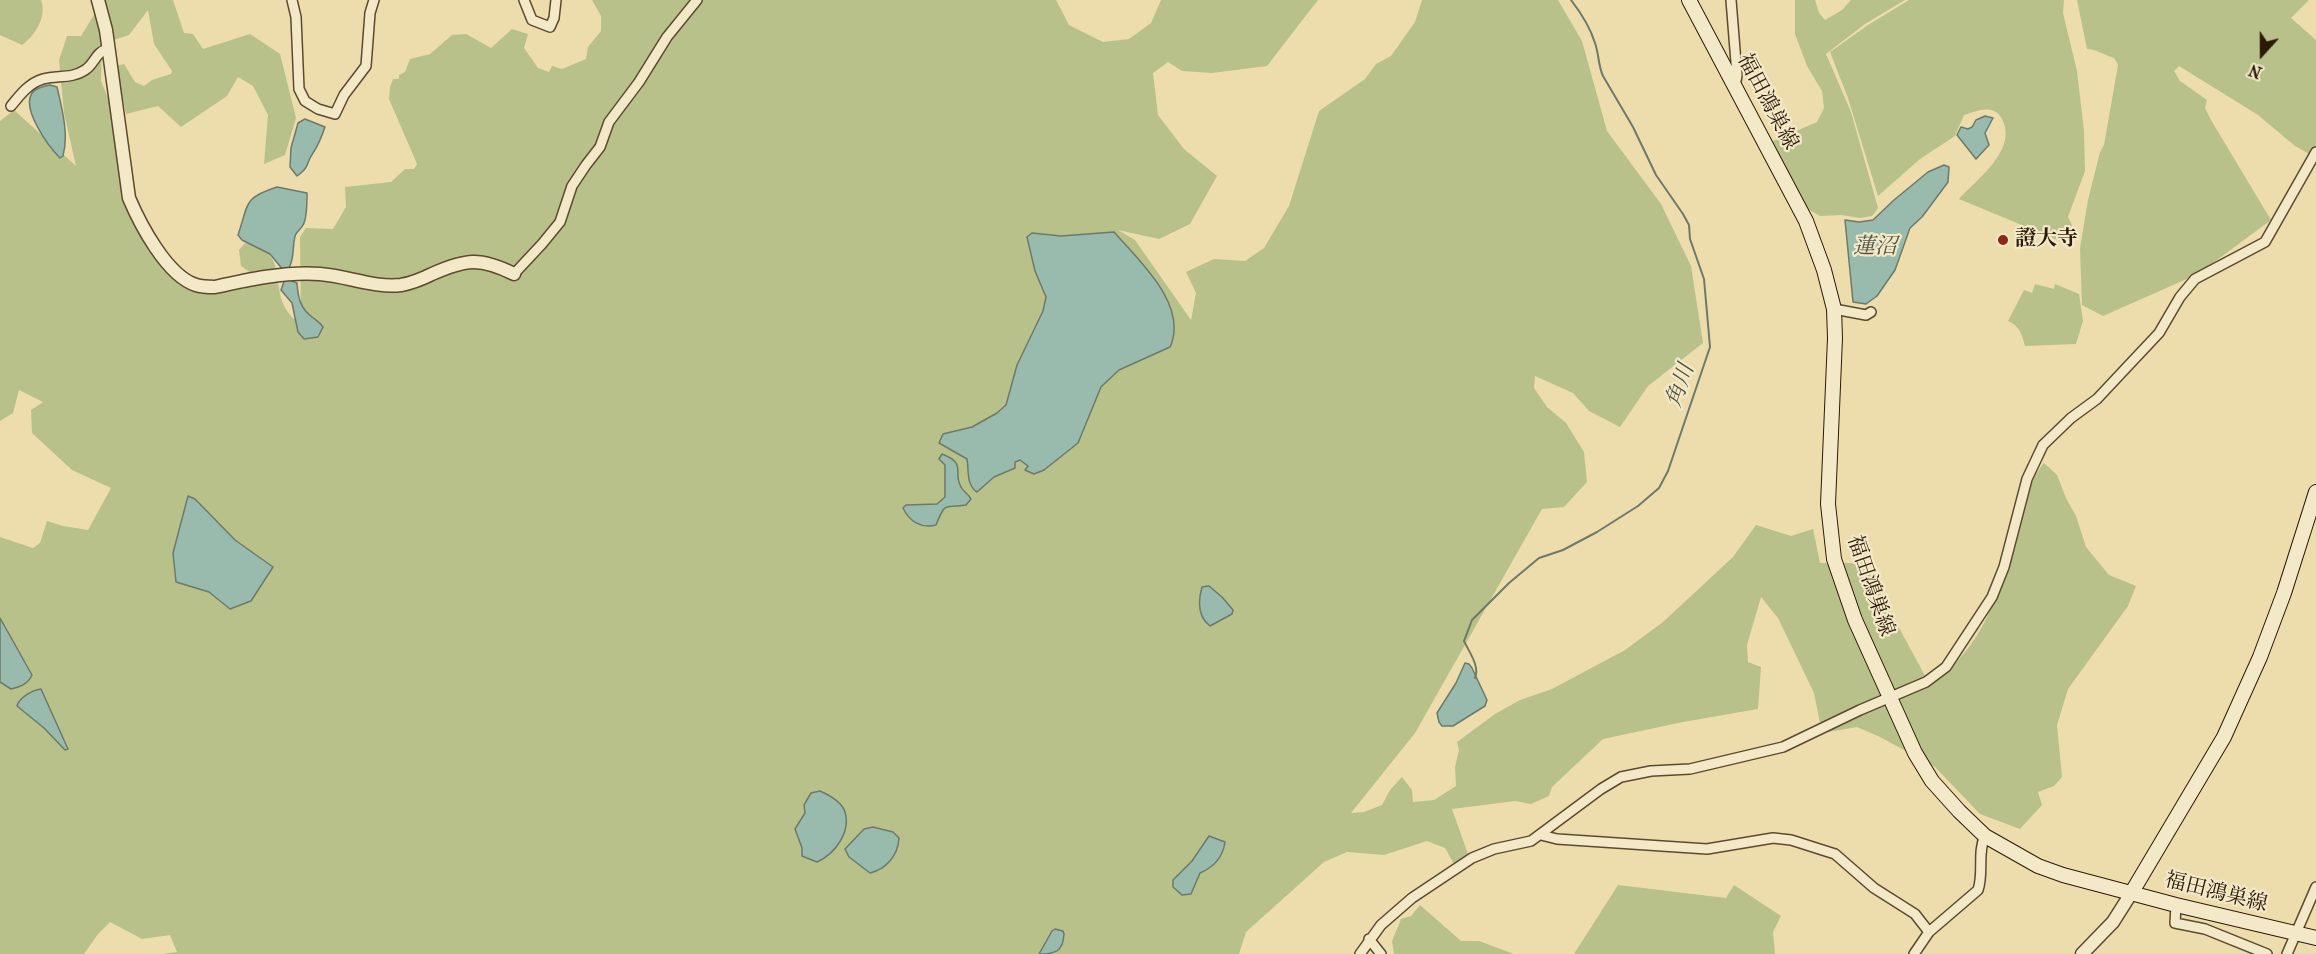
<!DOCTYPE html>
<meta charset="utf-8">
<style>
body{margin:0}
#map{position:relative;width:2316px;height:954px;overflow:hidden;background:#edddac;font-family:"IM FELL French Canon",serif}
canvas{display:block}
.north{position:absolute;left:2232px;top:24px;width:60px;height:60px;-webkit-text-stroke:4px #f3e9c9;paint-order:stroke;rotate:201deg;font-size:16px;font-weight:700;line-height:24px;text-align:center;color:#2b1905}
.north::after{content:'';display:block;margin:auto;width:21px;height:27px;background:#2b1905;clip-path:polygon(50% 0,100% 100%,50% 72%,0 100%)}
</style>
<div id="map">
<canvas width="2316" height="954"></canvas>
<div class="north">N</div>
</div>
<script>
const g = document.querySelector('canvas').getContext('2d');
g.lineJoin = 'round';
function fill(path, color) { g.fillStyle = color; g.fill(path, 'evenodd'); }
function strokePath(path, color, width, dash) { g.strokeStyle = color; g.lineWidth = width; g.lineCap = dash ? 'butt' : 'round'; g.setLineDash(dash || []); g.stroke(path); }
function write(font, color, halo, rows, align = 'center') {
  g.font = font + ' "IM FELL French Canon","Noto Serif JP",serif'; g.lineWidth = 4.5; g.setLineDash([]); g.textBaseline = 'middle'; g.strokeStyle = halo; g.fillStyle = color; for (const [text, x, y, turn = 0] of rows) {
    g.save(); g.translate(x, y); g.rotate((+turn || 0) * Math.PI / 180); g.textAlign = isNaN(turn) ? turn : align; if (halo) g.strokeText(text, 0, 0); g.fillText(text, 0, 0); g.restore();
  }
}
const green = new Path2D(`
 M 0,0 L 41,0 C 47,16 36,35 22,45 L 0,35 Z
 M 99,0 L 173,0 L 184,33 L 193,34 L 203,49 L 250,34 L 280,54 L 296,118 L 285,155 L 264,164 L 268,115 L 253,86 L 238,77 L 227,96 L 181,127 L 158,106 L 126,114 L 116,66 L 124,64 L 135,82 L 144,86 L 152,80 L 171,74 L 172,71 L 154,44 L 148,10 L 129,35 L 102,44 L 101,81 L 113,110 L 136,226 L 202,291 L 245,289 L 247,278 L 251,273 L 241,266 L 239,250 L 245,243 C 285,249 273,278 283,303 C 285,309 290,315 294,319 L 301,317 L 300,237 L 306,228 L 333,229 L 346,207 L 345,187 L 391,182 L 405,169 L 414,169 L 417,164 L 389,99 L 390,87 L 393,79 L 399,79 L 399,75 L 405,72 L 410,59 L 430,54 L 452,35 L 466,34 L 491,48 L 512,29 L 528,34 L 524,48 L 538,68 L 549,72 L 552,66 L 562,69 L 586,59 L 588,47 L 601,31 L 601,16 L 592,0 L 1056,0 L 1069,25 L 1103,42 L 1129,39 L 1151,23 L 1161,0 L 1318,0 L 1267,66 L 1212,73 L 1182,71 L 1168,62 L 1153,73 L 1158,115 L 1184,149 L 1217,176 L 1190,224 L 1159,239 L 1118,230 L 1135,240 L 1191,320 L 1196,293 L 1186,272 L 1214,259 L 1245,261 L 1264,248 L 1289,206 L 1319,111 L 1365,79 L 1376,64 L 1391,56 L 1415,22 L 1422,0 L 1558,0 L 1582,41 L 1607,131 L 1661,204 L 1691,266 L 1703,343 L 1648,386 L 1620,427 L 1589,411 L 1573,393 L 1535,376 L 1534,388 L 1547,407 L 1566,423 L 1584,452 L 1587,482 L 1564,507 L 1542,509 L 1415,733 L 1351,813 L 1364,812 L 1382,805 L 1390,790 L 1402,777 L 1412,790 L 1413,802 L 1434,800 L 1456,786 L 1455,767 L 1459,750 L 1457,742 L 1495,714 L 1520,700 L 1552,689 L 1625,650 L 1663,622 L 1733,557 L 1756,525 L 1791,536 L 1813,529 L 1820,563 L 1864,563 L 1930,685 C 1970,655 1986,626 2002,580 C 2005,571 2010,563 2012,554 C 2020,526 2025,485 2044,463 L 2057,475 L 2066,498 L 2076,516 L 2086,547 L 2109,575 L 2136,586 L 2128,606 L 2068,689 L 2057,725 L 2062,777 L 2054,786 L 2038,792 L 2042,805 L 2020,829 L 1980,814 L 1935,767 L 1880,737 L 1857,727 L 1822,733 L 1814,693 L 1778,618 L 1761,597 L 1747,645 L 1748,662 L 1761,667 L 1758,709 L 1683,722 L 1603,739 L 1552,787 L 1549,796 L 1531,804 L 1515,801 L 1452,809 L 1469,857 L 1455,866 L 1445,848 L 1427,841 L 1384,855 L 1347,852 L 1324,862 L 1246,932 L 1239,954 L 162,954 L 177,952 L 170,935 L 142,939 L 110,922 L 98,934 L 84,954 L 0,954 L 0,537 L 33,548 L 40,543 L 47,521 L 63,526 L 88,530 L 111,488 L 72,470 L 32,433 L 31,410 L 43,402 L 19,390 L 13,413 L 0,421 L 0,121 L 14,110 L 76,166 L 64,113 L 59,60 L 67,36 L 81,36 L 100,5 Z
 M 1795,0 L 1815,0 L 1819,13 L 1825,20 L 1842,10 L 1851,0 L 1905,0 L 1865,24 L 1826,54 L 1851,112 L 1878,208 L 1872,216 L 1860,218 L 1841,215 L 1820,216 L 1806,208 L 1771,142 L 1817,122 L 1824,108 L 1822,91 L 1807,66 L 1795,34 Z
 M 1909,0 L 2064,0 L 2063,13 L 2077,71 L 2084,131 L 2085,171 L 2068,217 L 2072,225 L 2065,243 L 1959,199 C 1977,179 2018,150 2002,119 C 1993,103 1977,111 1964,115 L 1955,136 L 1920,159 L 1878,196 L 1848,98 L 1830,52 L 1868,25 Z
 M 2077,0 L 2309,0 L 2291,18 L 2316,40 L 2316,144 L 2311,155 L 2295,146 L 2258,115 L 2179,66 L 2174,71 L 2180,81 L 2207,100 L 2205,108 L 2211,120 L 2271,220 L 2198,274 L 2103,316 L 2082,305 L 2080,248 L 2088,200 L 2100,152 L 2104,145 L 2118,65 L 2114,58 C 2104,55 2096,49 2087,49 Z
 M 2035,284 L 2054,289 L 2055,284 L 2079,294 L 2083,321 L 2076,344 L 2025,346 C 2022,335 2020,326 2008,321 L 2024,290 L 2032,293 Z
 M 1618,885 L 1726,898 L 1734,885 L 1781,916 L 1773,932 L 1775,954 L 1574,954 Z
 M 1420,905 L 1461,941 L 1479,941 L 1514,954 L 1394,954 L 1392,941 L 1401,919 L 1411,916 Z`);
const water = new Path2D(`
 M 50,85 L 57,87 C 62,109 69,134 63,156 L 60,158 C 49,147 21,109 32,93 C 36,88 44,86 50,85 Z
 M 1985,116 L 1993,118 L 1985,133 L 1989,145 L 1976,159 L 1957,135 L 1961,127 L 1968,129 L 1972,127 L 1976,120 Z
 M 305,119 L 325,127 C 321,139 319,144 313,153 C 305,164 311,166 297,176 L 290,167 L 291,148 L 298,123 Z
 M 1944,165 L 1949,167 L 1948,182 L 1922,217 L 1910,228 L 1895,270 L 1877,296 L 1866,304 L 1853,302 L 1845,220 L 1859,222 L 1873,220 L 1894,200 L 1928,172 Z
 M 277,187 L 307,193 C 307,201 307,219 303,225 C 301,229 296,232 295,236 C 292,248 295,256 289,268 L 292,281 L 297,283 C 298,297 300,308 312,317 C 317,321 320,322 323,327 L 318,337 L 304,339 L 298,332 L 292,303 L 281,290 L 285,279 L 284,271 L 270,254 L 242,240 L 238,235 C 249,203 243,198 277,187 Z
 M 1114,232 C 1139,261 1189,305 1170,347 L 1119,370 L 1101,387 L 1078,443 L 1044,470 L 1034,474 L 1025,470 L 1028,466 L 1020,460 L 1015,462 L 1015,468 L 994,477 L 977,492 C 966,485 969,470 967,459 L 939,443 L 943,434 L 972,427 L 997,413 L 1006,405 L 1017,365 L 1043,311 L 1046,297 L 1035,271 L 1027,237 L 1032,233 L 1061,236 Z
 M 942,454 C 968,464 952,472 961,487 C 963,491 969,495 971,499 L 966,505 C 944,509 946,500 936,525 C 921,529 909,521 903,508 L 906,505 L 937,504 L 945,497 L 945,465 L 939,459 Z
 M 188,496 L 195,499 L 235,540 L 273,567 L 251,601 L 230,609 L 209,592 L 176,582 L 173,553 Z
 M 1209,586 L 1222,597 L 1233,610 L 1232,614 L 1210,626 C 1197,616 1198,601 1202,587 Z
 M 0,618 L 32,675 C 28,684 20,687 11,689 L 0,682 Z
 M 1465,663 L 1469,664 L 1472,668 L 1487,700 L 1485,706 L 1453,726 L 1442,726 L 1439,722 L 1437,713 L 1456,683 Z
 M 41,689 L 68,749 L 65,750 L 44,728 L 17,706 C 19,698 32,690 41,689 Z
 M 820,791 C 829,795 842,802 845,812 C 851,832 835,854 817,862 L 802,856 L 802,848 L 795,829 L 805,813 L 804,805 L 811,793 Z
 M 873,827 L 893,832 L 899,838 C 898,856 886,869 870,873 L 849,857 L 845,849 L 864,829 Z
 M 1209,836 L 1225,842 C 1223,857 1214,867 1200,873 L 1191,894 L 1182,895 L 1173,887 L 1173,880 L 1192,861 Z
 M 1055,929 L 1063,931 L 1064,934 C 1063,952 1055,954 1039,954 L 1052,931 Z`);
const stream = new Path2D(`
 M 1475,678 C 1480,666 1469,652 1464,641 L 1472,620 L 1509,583 L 1539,558 L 1563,550 L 1597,532 L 1638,506 L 1659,488 L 1668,471 L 1710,347 L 1704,279 L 1690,239 L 1689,225 L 1683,214 L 1656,175 L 1633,127 L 1603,76 C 1598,65 1599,54 1595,43 C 1590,27 1581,13 1571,0`);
const minor = new Path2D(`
 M 292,0 L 296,17 L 299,89 L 305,101 L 318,109 L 335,114 L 344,95 L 366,66 L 370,13 L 374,0
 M 524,0 L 532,20 L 550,27 L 554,18 L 556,0
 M 1731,0 L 1737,75 L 1735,87
 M 11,106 C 20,95 29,83 43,79 C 57,75 72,79 85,70 C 95,64 95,52 108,49
 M 514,274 L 542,244 L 560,222 L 572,186 L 586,165 L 600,147 L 609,122 L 639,82 L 667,37 L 697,0
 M 1834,309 L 1866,315 L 1871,312
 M 1541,835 L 1557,839 L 1707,849 L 1773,838 L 1791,840 L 1835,854 L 1874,888 L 1915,914 L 1929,932
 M 2176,905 L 2175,923 L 2205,929 L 2267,954
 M 1369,939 L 1381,954
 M 1360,954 L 1381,925 L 1412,898 L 1472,858 L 1494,849 L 1531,841 L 1601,789 L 1621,777 L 1651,771 L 1690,769 L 1783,747 L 1860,710 L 1926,682 L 1946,667 L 1992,597 L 2004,567 L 2027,479 L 2043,445 L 2071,418 L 2097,399 L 2127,367 L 2159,333 L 2180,297 L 2195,279 L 2265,242 L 2316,152
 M 1914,954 L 1929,932 L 1978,890 C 1984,873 1977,852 1985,836
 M 2287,954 L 2316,887`);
const tertiary = new Path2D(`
 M 98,0 L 106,30 L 129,198 C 140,224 167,276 196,285 C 202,287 208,287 215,287 C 246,280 287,271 320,274 C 347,276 374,288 401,285 C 412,283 422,279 432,274 C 466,259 480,257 514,274
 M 2082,954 L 2113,922 L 2132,892`);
const secondary = new Path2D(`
 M 1689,0 L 1806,221 L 1824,270 L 1834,309 L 1835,338 L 1828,504 L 1834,559 L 1855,620 L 1915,753 L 1932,781 L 1959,811 L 1985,836 L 2038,866 L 2063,875 L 2176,905 L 2316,938
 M 2132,892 L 2224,737 L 2260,657 L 2284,593 L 2316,492`);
const markers = [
 [2003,240,6,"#8f2418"]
];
const streetNames = [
 ["福田鴻巣線",1767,102,62],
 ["福田鴻巣線",1870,586,71],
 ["福田鴻巣線",2216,893,14]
];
const poiNames = [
 ["證大寺",2015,240]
];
const waterNames = [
 ["蓮沼",1875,248],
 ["角川",1681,386,-71]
];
fill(green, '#b8c189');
fill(water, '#99bbad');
strokePath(water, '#6d7a6a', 1.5);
strokePath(stream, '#6d7a6a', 2);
strokePath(minor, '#5c4a2f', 12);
strokePath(tertiary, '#5c4a2f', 15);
strokePath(secondary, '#2b1905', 16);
strokePath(minor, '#f3e9c9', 9);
strokePath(tertiary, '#f3e9c9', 12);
strokePath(secondary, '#f3e9c9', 14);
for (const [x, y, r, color] of markers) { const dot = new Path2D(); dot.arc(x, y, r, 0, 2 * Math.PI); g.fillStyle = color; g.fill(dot); strokePath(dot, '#f3e9c9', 2); }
write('21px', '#2b1905', '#f3e9c9', streetNames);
write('bold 21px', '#2b1905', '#f3e9c9', poiNames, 'left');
write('italic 22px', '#525240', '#f3e9c9', waterNames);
</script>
